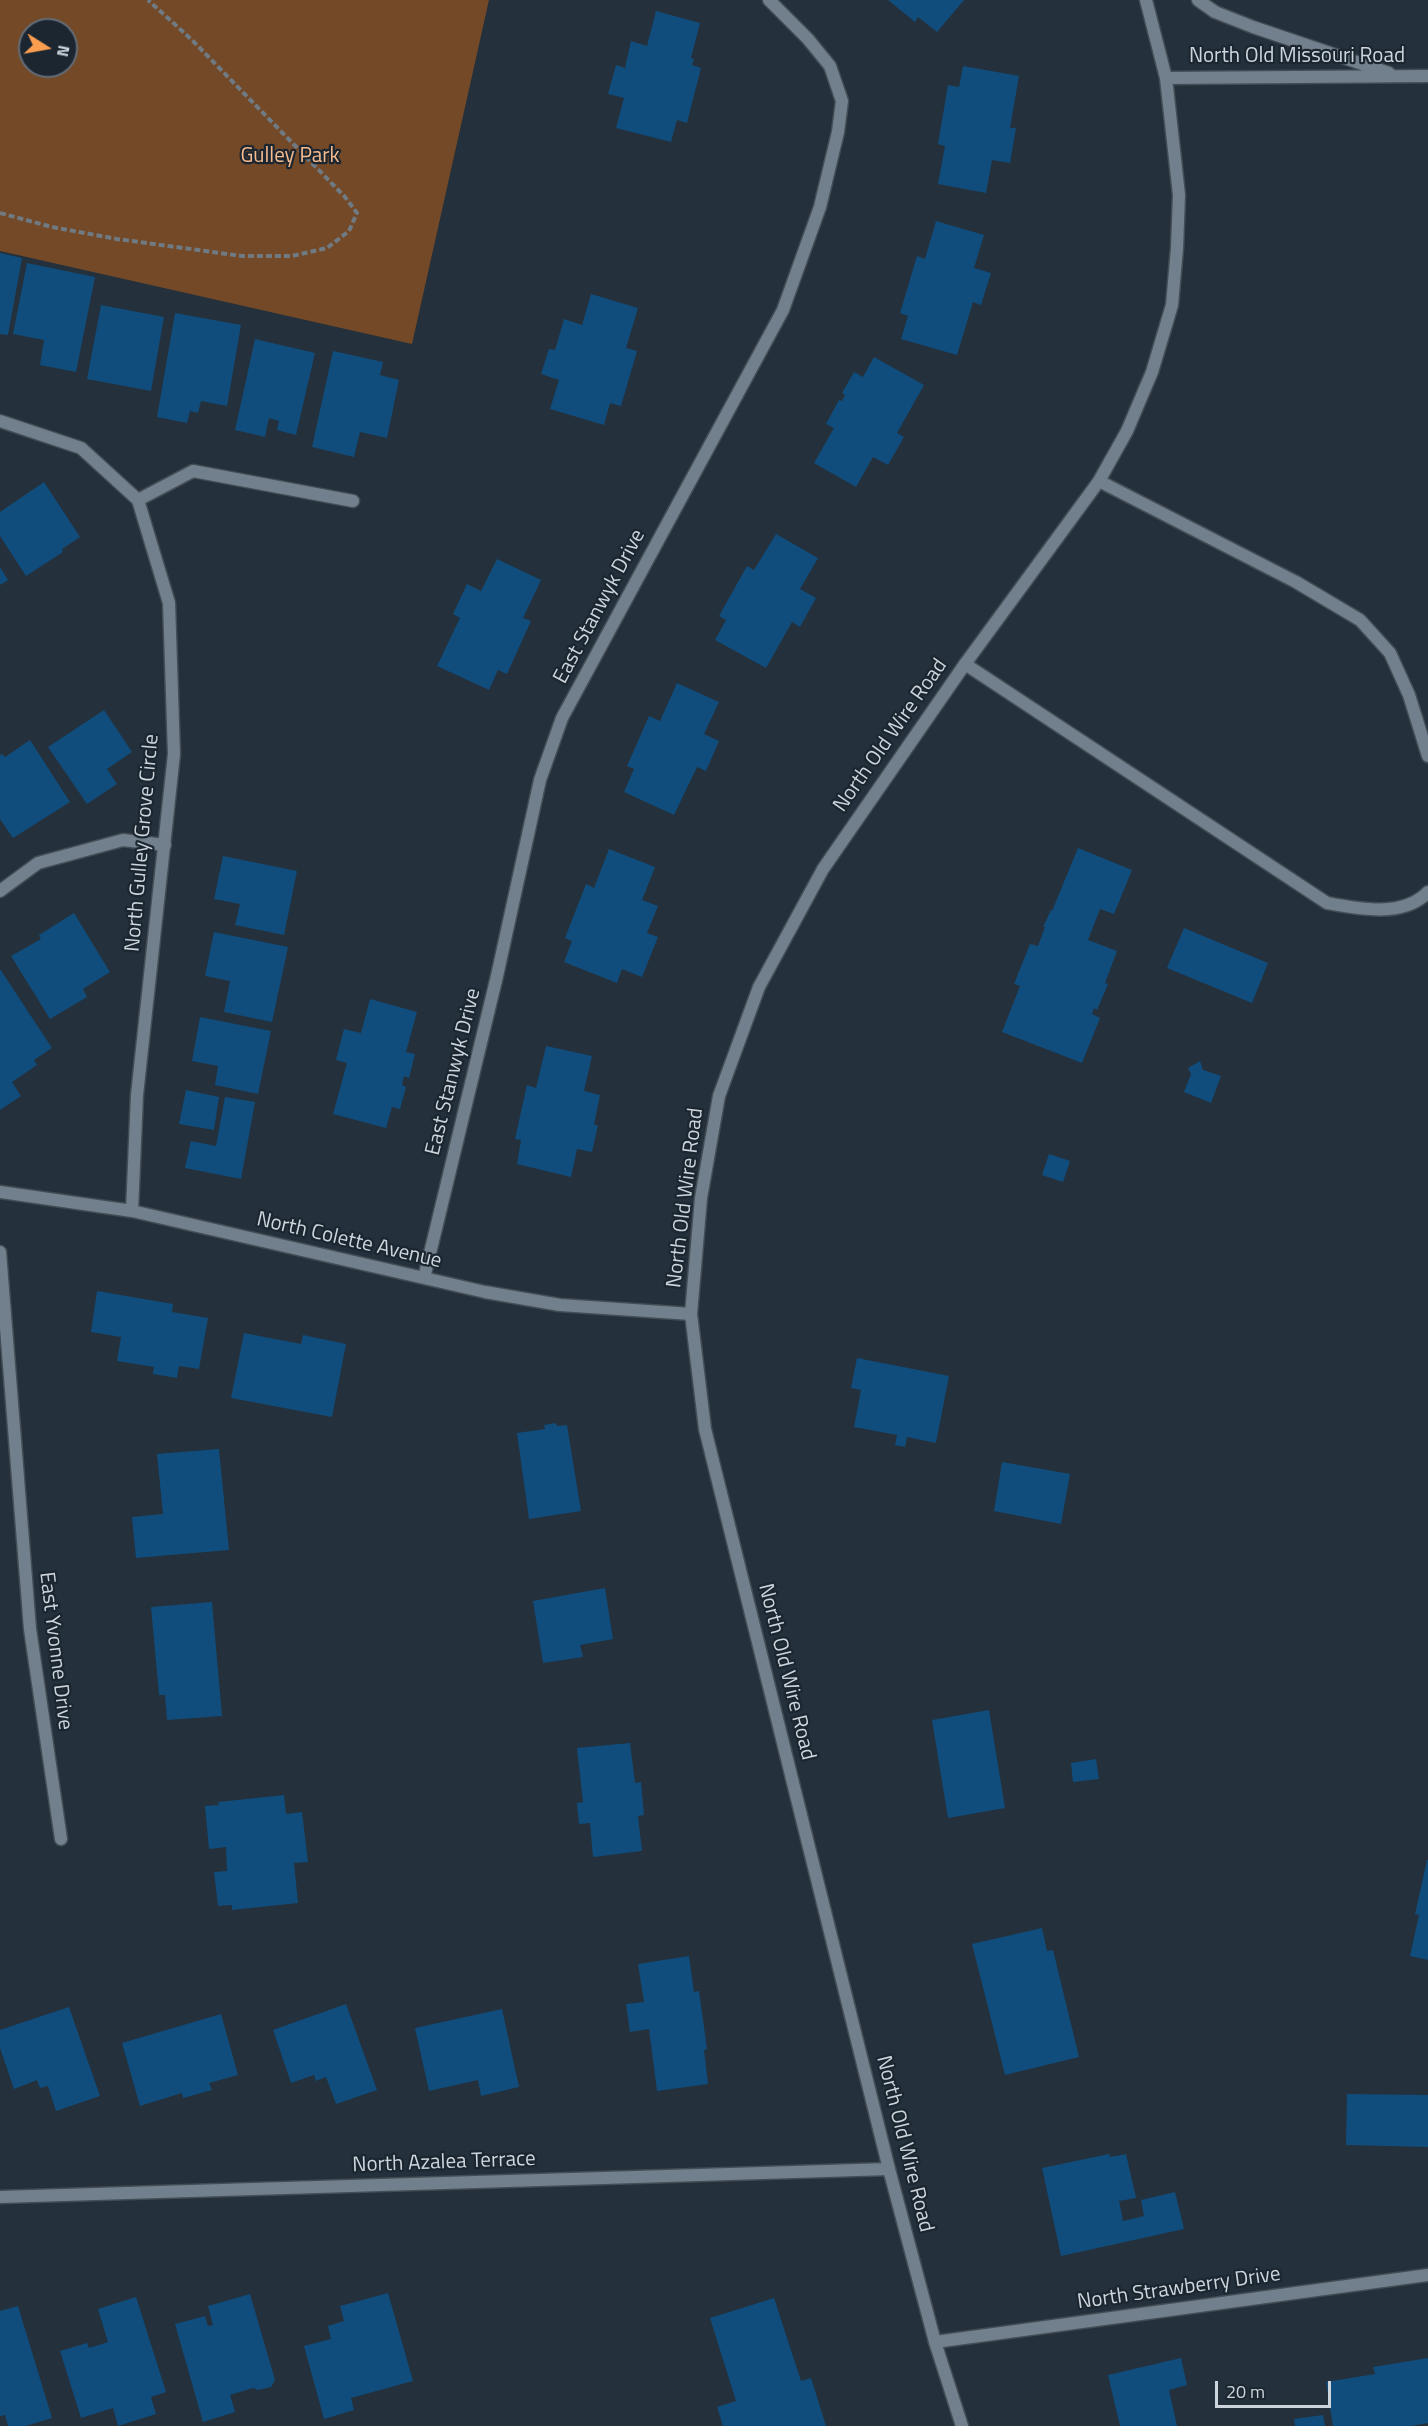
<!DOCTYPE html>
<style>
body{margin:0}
#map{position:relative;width:1428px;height:2426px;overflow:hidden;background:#24303b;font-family:"Titillium Web",sans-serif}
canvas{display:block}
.north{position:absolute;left:18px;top:18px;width:60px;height:60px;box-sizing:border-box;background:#1b2631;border:2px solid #626c75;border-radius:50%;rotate:101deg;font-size:16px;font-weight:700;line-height:24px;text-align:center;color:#cdd5dc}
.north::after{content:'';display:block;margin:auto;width:21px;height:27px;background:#fb9e50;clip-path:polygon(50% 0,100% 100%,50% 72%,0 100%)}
.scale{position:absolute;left:1215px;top:2381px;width:116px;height:27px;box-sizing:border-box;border:3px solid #cdd5dc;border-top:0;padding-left:8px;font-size:18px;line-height:21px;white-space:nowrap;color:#cdd5dc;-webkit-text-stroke:4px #1b2631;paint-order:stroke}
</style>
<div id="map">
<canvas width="1428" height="2426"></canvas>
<div class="north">N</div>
<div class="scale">20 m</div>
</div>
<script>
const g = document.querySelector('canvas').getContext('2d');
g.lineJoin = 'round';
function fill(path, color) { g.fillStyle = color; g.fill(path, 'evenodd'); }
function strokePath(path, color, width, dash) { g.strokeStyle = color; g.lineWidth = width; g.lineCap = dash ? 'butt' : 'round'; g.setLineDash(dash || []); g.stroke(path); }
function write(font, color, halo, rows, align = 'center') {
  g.font = font + ' "Titillium Web",sans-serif'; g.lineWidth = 4.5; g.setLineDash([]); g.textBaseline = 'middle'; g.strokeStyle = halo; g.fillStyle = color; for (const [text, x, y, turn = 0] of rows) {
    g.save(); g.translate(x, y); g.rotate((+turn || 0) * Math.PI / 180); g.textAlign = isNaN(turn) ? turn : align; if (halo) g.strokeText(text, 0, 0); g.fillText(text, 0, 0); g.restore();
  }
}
const green = new Path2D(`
 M 0,0 L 489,0 L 412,344 L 0,251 ZM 30,30 L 66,30 L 66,66 L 30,66 Z`);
const building = new Path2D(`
 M 888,0 L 964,0 L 937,32 L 918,17 L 915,22 Z
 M 656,11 L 700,23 L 691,58 L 694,59 L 692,65 L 701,68 L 687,123 L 677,120 L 671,142 L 616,128 L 624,98 L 608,94 L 616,65 L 625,68 L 631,41 L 647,46 Z
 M 963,66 L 1019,76 L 1010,128 L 1016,128 L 1010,163 L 992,160 L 986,193 L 938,184 L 945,146 L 938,144 L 948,85 L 959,87 Z
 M 936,221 L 984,235 L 974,268 L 991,273 L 981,305 L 973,302 L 957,355 L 901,339 L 908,316 L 900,313 L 917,256 L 925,259 Z
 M 0,253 L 22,258 L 8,335 L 0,334 Z
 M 27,263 L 95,277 L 76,372 L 40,365 L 44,340 L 13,334 Z
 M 591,294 L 638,308 L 626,348 L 637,351 L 621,406 L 610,403 L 604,425 L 550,409 L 559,380 L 541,374 L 549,349 L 555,350 L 564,319 L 582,325 Z
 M 101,305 L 164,317 L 151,391 L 87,379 Z
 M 175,313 L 241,325 L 227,406 L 201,401 L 198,413 L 190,411 L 187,423 L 157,417 Z
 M 255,339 L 315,353 L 296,435 L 277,430 L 279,421 L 269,418 L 265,437 L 235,430 Z
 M 333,351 L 383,362 L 380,375 L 399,380 L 387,438 L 360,432 L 354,457 L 312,447 Z
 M 874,357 L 924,385 L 897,433 L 904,437 L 888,465 L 873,457 L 856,487 L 814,463 L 834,428 L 826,424 L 839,400 L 842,401 L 845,395 L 842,393 L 854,372 L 863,377 Z
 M 44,482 L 80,537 L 62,549 L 63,552 L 26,576 L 0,536 L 0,512 Z
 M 776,534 L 818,558 L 800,589 L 816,598 L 800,627 L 792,622 L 766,668 L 715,640 L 726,620 L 719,616 L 747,566 L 754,570 Z
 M 497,559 L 541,580 L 523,618 L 531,621 L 507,674 L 498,670 L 489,690 L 437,666 L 460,618 L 453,614 L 467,584 L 481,591 Z
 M 0,567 L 8,580 L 0,585 Z
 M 677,683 L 719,702 L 704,734 L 719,741 L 706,771 L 697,767 L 674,815 L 624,792 L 634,769 L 627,766 L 649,716 L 660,721 Z
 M 104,710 L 132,752 L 107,769 L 117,784 L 87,804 L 48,747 Z
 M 30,740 L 70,802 L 13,838 L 0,819 L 0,755 L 2,754 L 5,757 Z
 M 1078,848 L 1132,870 L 1114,914 L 1100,909 L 1088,940 L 1117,951 L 1105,983 L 1108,984 L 1097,1010 L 1094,1008 L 1092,1014 L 1100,1018 L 1082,1063 L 1002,1032 L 1020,986 L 1014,984 L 1030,944 L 1038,946 L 1045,927 L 1043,927 L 1051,910 L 1052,911 Z
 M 609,849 L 655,867 L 642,900 L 658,906 L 647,933 L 658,937 L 642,977 L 622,969 L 617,983 L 564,962 L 572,941 L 565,938 L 586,884 L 594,888 Z
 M 223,856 L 297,871 L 284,935 L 235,925 L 240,904 L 214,899 Z
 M 74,913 L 110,972 L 83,989 L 87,997 L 50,1019 L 11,956 L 41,939 L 39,935 Z
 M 1184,928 L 1268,963 L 1252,1003 L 1167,968 Z
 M 214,932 L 288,947 L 272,1022 L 224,1012 L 230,981 L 205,976 Z
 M 0,969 L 52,1048 L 34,1060 L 37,1065 L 12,1082 L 21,1096 L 0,1110 Z
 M 370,999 L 417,1012 L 406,1052 L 415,1054 L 409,1078 L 404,1076 L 402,1085 L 406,1087 L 400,1109 L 392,1107 L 386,1128 L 333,1114 L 347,1063 L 336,1060 L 344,1029 L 361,1033 Z
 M 200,1017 L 271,1031 L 258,1094 L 215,1085 L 218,1066 L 192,1061 Z
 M 546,1046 L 592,1056 L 584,1091 L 600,1095 L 594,1125 L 598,1125 L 592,1152 L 577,1149 L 571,1177 L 517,1164 L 521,1140 L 515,1139 L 527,1085 L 536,1088 Z
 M 1200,1061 L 1203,1070 L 1221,1076 L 1211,1103 L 1184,1092 L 1191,1074 L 1188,1068 Z
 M 186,1090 L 219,1097 L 214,1130 L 179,1124 Z
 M 225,1097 L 255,1102 L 241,1179 L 185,1168 L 191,1141 L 216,1146 Z
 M 1049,1154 L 1070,1161 L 1063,1182 L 1042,1175 Z
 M 97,1291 L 173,1304 L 172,1312 L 208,1318 L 199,1369 L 179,1366 L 177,1378 L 153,1374 L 154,1367 L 117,1361 L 121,1337 L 91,1332 Z
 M 244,1333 L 301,1344 L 303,1335 L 346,1344 L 332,1417 L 231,1398 Z
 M 857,1358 L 949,1376 L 936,1443 L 907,1437 L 905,1447 L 895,1445 L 897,1435 L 854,1427 L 861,1390 L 851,1388 Z
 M 556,1423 L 557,1426 L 567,1425 L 581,1511 L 529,1519 L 517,1433 L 545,1429 L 544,1425 Z
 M 219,1449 L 229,1550 L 136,1558 L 132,1517 L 163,1514 L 157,1454 Z
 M 1002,1462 L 1070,1474 L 1061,1524 L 994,1511 Z
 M 605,1588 L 613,1639 L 580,1645 L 583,1657 L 543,1663 L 533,1601 Z
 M 212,1602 L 222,1716 L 167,1720 L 165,1695 L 159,1695 L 151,1607 Z
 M 989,1710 L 1005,1808 L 948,1818 L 932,1720 Z
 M 630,1743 L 635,1783 L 641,1782 L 644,1815 L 638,1816 L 642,1851 L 593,1857 L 590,1823 L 579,1824 L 577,1803 L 583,1802 L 577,1748 Z
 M 1096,1759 L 1099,1779 L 1073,1782 L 1071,1763 Z
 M 284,1795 L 286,1814 L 302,1812 L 308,1862 L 294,1863 L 298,1903 L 232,1910 L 232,1905 L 218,1906 L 214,1872 L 227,1871 L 226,1847 L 209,1849 L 205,1806 L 219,1805 L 218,1802 Z
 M 1427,1860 L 1428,1860 L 1428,1960 L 1410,1956 L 1419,1915 L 1415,1914 Z
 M 1042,1928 L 1047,1951 L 1053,1950 L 1079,2057 L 1005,2075 L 972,1944 Z
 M 689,1956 L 694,1992 L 699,1991 L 707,2049 L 704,2050 L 708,2084 L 657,2091 L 649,2029 L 630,2032 L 626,2004 L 644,2002 L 638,1964 Z
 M 346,2004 L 377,2090 L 336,2104 L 326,2077 L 316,2081 L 314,2075 L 291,2083 L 273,2030 Z
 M 69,2007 L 100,2096 L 56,2111 L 48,2086 L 40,2088 L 37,2080 L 14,2089 L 0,2048 L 0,2030 Z
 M 502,2009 L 519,2087 L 481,2096 L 478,2080 L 429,2091 L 415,2028 Z
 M 221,2014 L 238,2075 L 209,2083 L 212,2090 L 183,2098 L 182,2093 L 140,2106 L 122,2043 Z
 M 1347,2094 L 1428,2095 L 1428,2147 L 1346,2145 Z
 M 1109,2154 L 1110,2157 L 1126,2154 L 1136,2198 L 1119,2201 L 1123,2221 L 1144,2216 L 1141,2200 L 1175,2192 L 1184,2229 L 1061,2256 L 1042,2168 Z
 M 388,2293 L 413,2381 L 351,2398 L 354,2410 L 324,2419 L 304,2346 L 331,2339 L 328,2326 L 344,2321 L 340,2306 Z
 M 250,2294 L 275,2380 L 271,2387 L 258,2390 L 253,2388 L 230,2395 L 235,2412 L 203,2422 L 175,2324 L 205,2316 L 208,2326 L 213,2325 L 208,2306 Z
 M 136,2297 L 166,2392 L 151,2397 L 156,2414 L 118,2426 L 113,2408 L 81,2418 L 60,2351 L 87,2343 L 89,2348 L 108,2342 L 98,2309 Z
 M 774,2298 L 801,2381 L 811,2378 L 826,2426 L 723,2426 L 717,2407 L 736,2401 L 710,2318 Z
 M 18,2306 L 52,2418 L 26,2426 L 8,2426 L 5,2415 L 0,2416 L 0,2311 Z
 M 1181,2358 L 1187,2385 L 1169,2390 L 1177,2426 L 1120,2426 L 1108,2375 Z
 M 1428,2358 L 1428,2423 L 1411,2426 L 1333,2426 L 1326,2382 L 1375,2374 L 1373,2367 Z
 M 1323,2415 L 1325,2426 L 1295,2426 L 1294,2419 Z`);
const path = new Path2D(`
 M 0,213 L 52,227 L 117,239 L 242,256 L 292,256 L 327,248 L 349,231 L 357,213 L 345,197 L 192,40 L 148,0`);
const service = new Path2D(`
 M 1099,481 L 1296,582 L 1360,620 L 1390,653 L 1409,695 L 1428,756
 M 138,500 L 193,471 L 353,501
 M 965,664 L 1327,903 C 1359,909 1403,918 1428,892
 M 0,891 L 38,863 L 123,840 L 165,845`);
const minor = new Path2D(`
 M 0,421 L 81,448 L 138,500 L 169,603 L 174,754 L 137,1095 L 132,1211
 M 0,1192 L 132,1211 L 485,1292 L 560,1305 L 691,1314
 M 0,1252 L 30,1629 L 61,1839
 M 424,1278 L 497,976 L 540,780 L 562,718 L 783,310 L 820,207 L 838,132 L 842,101 L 830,66 L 808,39 L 769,0
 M 0,2197 L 889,2169
 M 935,2342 L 1428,2275`);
const tertiary = new Path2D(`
 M 1198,0 L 1215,12 L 1253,27 L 1389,73
 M 1166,78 L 1428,76
 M 962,2426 L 935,2342 L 889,2169 L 705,1429 L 691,1314 L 701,1198 L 719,1096 L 759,987 L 823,869 L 965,664 L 1099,481 L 1127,431 L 1152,372 L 1172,305 L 1177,248 L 1179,195 L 1166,78 L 1146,0`);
const streetNames = [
 ["North Old Missouri Road",1297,57],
 ["East Stanwyk Drive",600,607,-62],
 ["North Old Wire Road",891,736,-55],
 ["North Gulley Grove Circle",143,843,-85],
 ["East Stanwyk Drive",454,1072,-76],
 ["North Old Wire Road",686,1198,-83],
 ["North Colette Avenue",349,1241,13],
 ["East Yvonne Drive",55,1651,83],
 ["North Old Wire Road",786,1672,76],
 ["North Old Wire Road",904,2144,76],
 ["North Azalea Terrace",444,2163,-2],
 ["North Strawberry Drive",1179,2289,-8]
];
const parkNames = [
 ["Gulley Park",290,157]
];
fill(green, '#734927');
fill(building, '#114d7c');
strokePath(service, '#434d56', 15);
strokePath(minor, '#434d56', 15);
strokePath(tertiary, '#434d56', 15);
strokePath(path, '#6f7a83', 4, [6, 3]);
strokePath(service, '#72808d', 12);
strokePath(minor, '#72808d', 12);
strokePath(tertiary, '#72808d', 12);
write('21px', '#cdd5dc', '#1b2631', streetNames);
write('21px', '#f7bb8e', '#1b2631', parkNames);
</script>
